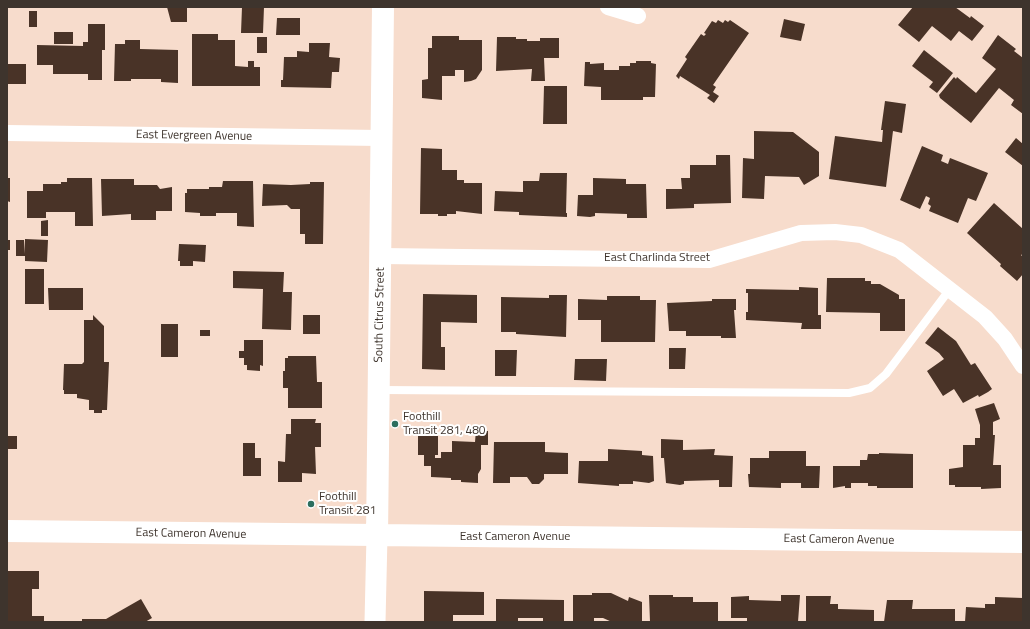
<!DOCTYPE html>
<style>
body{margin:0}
#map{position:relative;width:1030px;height:629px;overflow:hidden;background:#f7dccc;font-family:"Titillium Web",sans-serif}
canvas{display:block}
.frame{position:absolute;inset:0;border:8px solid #3e342d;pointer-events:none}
</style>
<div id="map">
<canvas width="1030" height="629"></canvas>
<div class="frame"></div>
</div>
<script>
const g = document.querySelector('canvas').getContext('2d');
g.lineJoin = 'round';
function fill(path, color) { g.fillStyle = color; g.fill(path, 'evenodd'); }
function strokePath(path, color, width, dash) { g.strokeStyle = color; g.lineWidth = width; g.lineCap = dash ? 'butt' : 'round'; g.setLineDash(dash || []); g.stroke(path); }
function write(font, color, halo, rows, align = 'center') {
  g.font = font + ' "Titillium Web",sans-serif'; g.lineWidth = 4; g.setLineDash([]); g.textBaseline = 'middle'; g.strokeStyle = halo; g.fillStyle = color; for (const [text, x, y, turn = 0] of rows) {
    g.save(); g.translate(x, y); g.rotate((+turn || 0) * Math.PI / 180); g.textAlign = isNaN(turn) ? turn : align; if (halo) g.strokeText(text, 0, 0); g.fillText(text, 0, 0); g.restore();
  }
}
const building = new Path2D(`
 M 167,7 L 187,7 L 187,22 L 171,22 Z
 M 242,7 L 264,7 L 263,33 L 241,33 Z
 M 913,7 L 955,7 L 970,18 L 971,16 L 984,26 L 972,41 L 959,31 L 951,41 L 932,26 L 919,42 L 898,25 Z
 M 29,11 L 37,11 L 37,27 L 29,27 Z
 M 277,18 L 300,18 L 300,35 L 276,35 Z
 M 784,19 L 805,24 L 801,41 L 780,37 Z
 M 718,20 L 723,23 L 725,20 L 728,22 L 730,20 L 749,33 L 713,85 L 716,87 L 713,92 L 719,96 L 714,103 L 707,98 L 710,95 L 680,76 L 679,79 L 676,76 L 687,59 L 685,57 L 701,34 L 704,36 L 706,34 L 704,33 L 712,21 L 716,23 Z
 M 88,24 L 105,24 L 105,50 L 102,50 L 102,80 L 88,80 L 88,74 L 53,74 L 53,65 L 37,65 L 37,45 L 83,46 L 83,42 L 88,42 Z
 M 54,32 L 73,32 L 73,44 L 54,44 Z
 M 192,34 L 218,34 L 218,40 L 235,40 L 235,66 L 248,67 L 248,61 L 254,61 L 254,67 L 260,67 L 260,86 L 192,86 Z
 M 998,35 L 1016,49 L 1014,51 L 1023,58 L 1023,114 L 1011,105 L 1014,100 L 999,88 L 971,123 L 940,98 L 939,95 L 954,77 L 956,79 L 957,77 L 976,93 L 996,69 L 982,58 Z
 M 432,36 L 459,36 L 459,40 L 482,40 L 482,70 L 476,79 L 471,81 L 464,82 L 464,70 L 455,70 L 455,76 L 442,76 L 442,100 L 422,98 L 422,80 L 428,79 L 428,48 L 432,48 Z
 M 257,37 L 267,37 L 267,53 L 257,53 Z
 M 497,37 L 516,37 L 516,39 L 527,39 L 527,41 L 540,41 L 540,38 L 559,38 L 559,58 L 544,58 L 545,81 L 531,81 L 532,69 L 496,71 Z
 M 125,40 L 140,40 L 140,49 L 178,50 L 178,83 L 161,82 L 161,79 L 131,79 L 131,81 L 114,81 L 115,44 L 125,44 Z
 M 309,43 L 330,43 L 329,57 L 340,58 L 339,72 L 332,72 L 331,88 L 281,87 L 281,80 L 283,80 L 284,57 L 297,57 L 297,51 L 309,52 Z
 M 924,50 L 953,73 L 937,93 L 929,87 L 933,82 L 912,66 Z
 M 636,61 L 651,61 L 651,63 L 656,64 L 655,97 L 643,97 L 643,100 L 601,100 L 601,87 L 584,86 L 585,62 L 590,62 L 590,64 L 604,63 L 604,70 L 619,70 L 619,66 L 630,66 L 630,63 L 636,63 Z
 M 7,64 L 26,64 L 26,84 L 7,84 Z
 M 544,86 L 567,86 L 567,124 L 543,124 Z
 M 885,101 L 906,104 L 902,133 L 893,131 L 886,187 L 829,179 L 835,136 L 882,142 L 883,130 L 881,130 Z
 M 754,131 L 793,132 L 819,152 L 819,176 L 804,185 L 799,177 L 765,176 L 764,199 L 742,198 L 743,158 L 754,159 Z
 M 1016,138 L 1023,144 L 1023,166 L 1005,152 Z
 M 922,146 L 943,155 L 941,161 L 948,164 L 950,158 L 988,173 L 976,201 L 968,198 L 958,223 L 929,211 L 931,206 L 928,204 L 930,198 L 926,196 L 920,209 L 900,200 Z
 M 421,148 L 442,149 L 442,170 L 457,170 L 457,180 L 464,180 L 464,183 L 482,183 L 482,214 L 456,211 L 456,214 L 447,214 L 447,216 L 438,216 L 438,214 L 420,214 Z
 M 716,155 L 730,155 L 731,203 L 694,204 L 694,208 L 666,209 L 666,189 L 682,189 L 681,178 L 690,178 L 690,165 L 716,165 Z
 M 540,173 L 567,173 L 566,213 L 567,213 L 567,217 L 519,215 L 519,212 L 494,211 L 495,191 L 523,192 L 523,181 L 539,181 Z
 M 7,178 L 10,178 L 10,202 L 7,201 Z
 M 67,178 L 92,178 L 93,226 L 75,226 L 75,212 L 46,212 L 46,218 L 27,218 L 27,191 L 43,191 L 43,184 L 61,184 L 61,182 L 67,182 Z
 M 593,178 L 626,179 L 626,184 L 646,184 L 647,218 L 627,218 L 627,214 L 595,213 L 595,216 L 590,217 L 577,216 L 578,195 L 593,195 Z
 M 101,179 L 134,179 L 134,185 L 157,185 L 160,189 L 172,187 L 172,211 L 156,211 L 156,220 L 131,220 L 131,214 L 102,216 Z
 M 223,181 L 253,181 L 254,227 L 237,226 L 237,213 L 216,213 L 216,216 L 200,216 L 200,213 L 185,212 L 185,193 L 187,193 L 187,189 L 209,189 L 209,187 L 222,187 Z
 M 310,182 L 324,182 L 323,244 L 305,244 L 305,234 L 300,234 L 300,209 L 291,209 L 287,205 L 262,206 L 263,184 L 291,185 L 310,184 Z
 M 994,203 L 1023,229 L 1023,254 L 1021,255 L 1023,257 L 1023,274 L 1017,281 L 1000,266 L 1001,264 L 967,233 Z
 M 48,220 L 48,236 L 41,236 L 41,221 Z
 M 25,239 L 48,240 L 47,262 L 25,261 L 25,256 L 16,256 L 16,240 L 24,240 L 25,254 Z
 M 7,240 L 10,240 L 10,250 L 7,250 Z
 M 179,244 L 206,245 L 205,262 L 193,261 L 193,266 L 180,266 L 180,261 L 178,261 Z
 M 25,269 L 44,269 L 44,304 L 25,304 Z
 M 233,271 L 284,272 L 283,292 L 292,292 L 291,330 L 262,329 L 263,289 L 233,288 Z
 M 827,278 L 865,278 L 865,281 L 871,281 L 871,284 L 880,284 L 899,295 L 899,299 L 905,299 L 905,331 L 880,331 L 880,313 L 826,312 Z
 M 799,287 L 818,288 L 818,315 L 821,315 L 821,329 L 801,329 L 802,323 L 746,320 L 746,312 L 748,312 L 748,293 L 746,293 L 746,289 L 799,290 Z
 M 48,288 L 83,288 L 83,310 L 49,310 Z
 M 423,294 L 477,295 L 477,323 L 441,322 L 441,347 L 445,347 L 445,370 L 422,369 Z
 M 549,295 L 567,295 L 566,337 L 516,334 L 516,332 L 501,332 L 501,297 L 549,298 Z
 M 607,296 L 640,296 L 640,300 L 656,300 L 655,342 L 601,342 L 601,320 L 578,320 L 578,299 L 607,300 Z
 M 712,299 L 736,299 L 736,310 L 734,310 L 736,338 L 721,338 L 721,336 L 686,336 L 686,331 L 669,331 L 667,303 L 712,301 Z
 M 93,315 L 104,326 L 104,362 L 109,362 L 107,410 L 102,410 L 102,413 L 94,413 L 94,410 L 89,410 L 89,400 L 77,398 L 77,394 L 64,394 L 64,390 L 63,390 L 64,364 L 82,364 L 84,362 L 84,320 L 93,320 Z
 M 303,315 L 320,315 L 320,334 L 303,334 Z
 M 161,324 L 178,324 L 178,357 L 161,357 Z
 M 938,327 L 956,341 L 971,365 L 975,363 L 992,389 L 988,392 L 979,397 L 978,395 L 963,403 L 954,389 L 943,396 L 927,371 L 944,359 L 939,353 L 925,343 Z
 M 200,330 L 210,330 L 210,336 L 200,336 Z
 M 244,340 L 263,340 L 263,366 L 260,365 L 260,371 L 247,370 L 247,365 L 244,365 L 244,358 L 239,358 L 239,351 L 244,351 Z
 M 669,348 L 686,348 L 685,369 L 669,369 Z
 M 495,350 L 517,350 L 516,376 L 495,376 Z
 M 288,356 L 316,356 L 317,382 L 322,382 L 322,408 L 288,408 L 288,388 L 283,388 L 283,371 L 285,371 L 285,358 L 288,358 Z
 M 575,359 L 607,359 L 606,381 L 574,380 Z
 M 994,403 L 1000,419 L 993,422 L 993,435 L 995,435 L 993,465 L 1001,465 L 1001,488 L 981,489 L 981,487 L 955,487 L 955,485 L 949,485 L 949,469 L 963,467 L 963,445 L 975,445 L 975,438 L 980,438 L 980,425 L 975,409 Z
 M 291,419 L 316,419 L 315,423 L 321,423 L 321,447 L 315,447 L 316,474 L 302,473 L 302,482 L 278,482 L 278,461 L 285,462 L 286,434 L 291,434 Z
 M 476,430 L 488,431 L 488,445 L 481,445 L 481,469 L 478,474 L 478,483 L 461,482 L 461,480 L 451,480 L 451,478 L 431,477 L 431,466 L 424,466 L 424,455 L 418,455 L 418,436 L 438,436 L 438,455 L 435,455 L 435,458 L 441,458 L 441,452 L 452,452 L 452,441 L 475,442 Z
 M 7,436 L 17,436 L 17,449 L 7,449 Z
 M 661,439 L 683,440 L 683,450 L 715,449 L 714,455 L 733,456 L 732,487 L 719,487 L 719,480 L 684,481 L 684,484 L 680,485 L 666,483 L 664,458 L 661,458 Z
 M 494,442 L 545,442 L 545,452 L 568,453 L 568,474 L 544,474 L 544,479 L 539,484 L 532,484 L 527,477 L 510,477 L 510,483 L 493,483 Z
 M 243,443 L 255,443 L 255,458 L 261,458 L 261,476 L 243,476 Z
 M 608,449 L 642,451 L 642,455 L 653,456 L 654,481 L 649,483 L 633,481 L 633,484 L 619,484 L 619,486 L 578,483 L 579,461 L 608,461 Z
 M 769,451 L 806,451 L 806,466 L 820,466 L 819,488 L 801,488 L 801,483 L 781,483 L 781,488 L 749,487 L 748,474 L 750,474 L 750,458 L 769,458 Z
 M 879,453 L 913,454 L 913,488 L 877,488 L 877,486 L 868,486 L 868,483 L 851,483 L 851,488 L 845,488 L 845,486 L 833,488 L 833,466 L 860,466 L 860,460 L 867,460 L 868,454 L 879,454 Z
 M 7,571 L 39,571 L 39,589 L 32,589 L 32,616 L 44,616 L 44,622 L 7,622 Z
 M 424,591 L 484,592 L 484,615 L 453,615 L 453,621 L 448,621 L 448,622 L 424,622 Z
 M 592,593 L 611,593 L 628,601 L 629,597 L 642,602 L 642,622 L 612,622 L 603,618 L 594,618 L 594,622 L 573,622 L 573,595 L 592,595 Z
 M 649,595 L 673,595 L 673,597 L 693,597 L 693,602 L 718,602 L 718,622 L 650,622 Z
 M 781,595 L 800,595 L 798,622 L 747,622 L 747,618 L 731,618 L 731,597 L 749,596 L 749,600 L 781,601 Z
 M 806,596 L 831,596 L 830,604 L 838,604 L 838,609 L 874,610 L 874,622 L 806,622 Z
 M 995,597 L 1023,598 L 1023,622 L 965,622 L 966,607 L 985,608 L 985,604 L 995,604 Z
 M 141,599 L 152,618 L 145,622 L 82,622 L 82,619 L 106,619 Z
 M 496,599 L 564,600 L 564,622 L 543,622 L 543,618 L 518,618 L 518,622 L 496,622 Z
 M 887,600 L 913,600 L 912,609 L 955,609 L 955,622 L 884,622 Z`);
const service = new Path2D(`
 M 380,390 L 849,393 L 870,388 L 886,374 L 950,289`);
const minor = new Path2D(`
 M 608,7 L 638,16
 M 7,133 L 381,138
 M 381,256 L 709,260 L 801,233 L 835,232 L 861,235 L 899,250 L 985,317 L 1005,339 L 1023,366`);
const tertiary = new Path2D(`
 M 375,622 L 377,536`);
const secondary = new Path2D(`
 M 7,531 L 1023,542
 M 377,536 L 383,7`);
const markers = [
 [395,424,4,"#2c6e5e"],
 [311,504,4,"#2c6e5e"]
];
const streetNames = [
 ["East Evergreen Avenue",194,136,1],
 ["East Charlinda Street",657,258],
 ["South Citrus Street",380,315,-89],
 ["East Cameron Avenue",191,534,1],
 ["East Cameron Avenue",515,537],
 ["East Cameron Avenue",839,540,1]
];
const poiNames = [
 ["Foothill",403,417],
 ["Transit 281, 480",403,431],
 ["Foothill",319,497],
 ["Transit 281",319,511]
];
fill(building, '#493327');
strokePath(service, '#fff', 8);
strokePath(minor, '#fff', 16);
strokePath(tertiary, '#fff', 21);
strokePath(secondary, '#fff', 22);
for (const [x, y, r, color] of markers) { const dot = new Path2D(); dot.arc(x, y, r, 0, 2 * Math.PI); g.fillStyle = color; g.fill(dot); strokePath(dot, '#fff', 1.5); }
write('12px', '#3e342d', '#fff', streetNames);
write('12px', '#3e342d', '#fff', poiNames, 'left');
</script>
